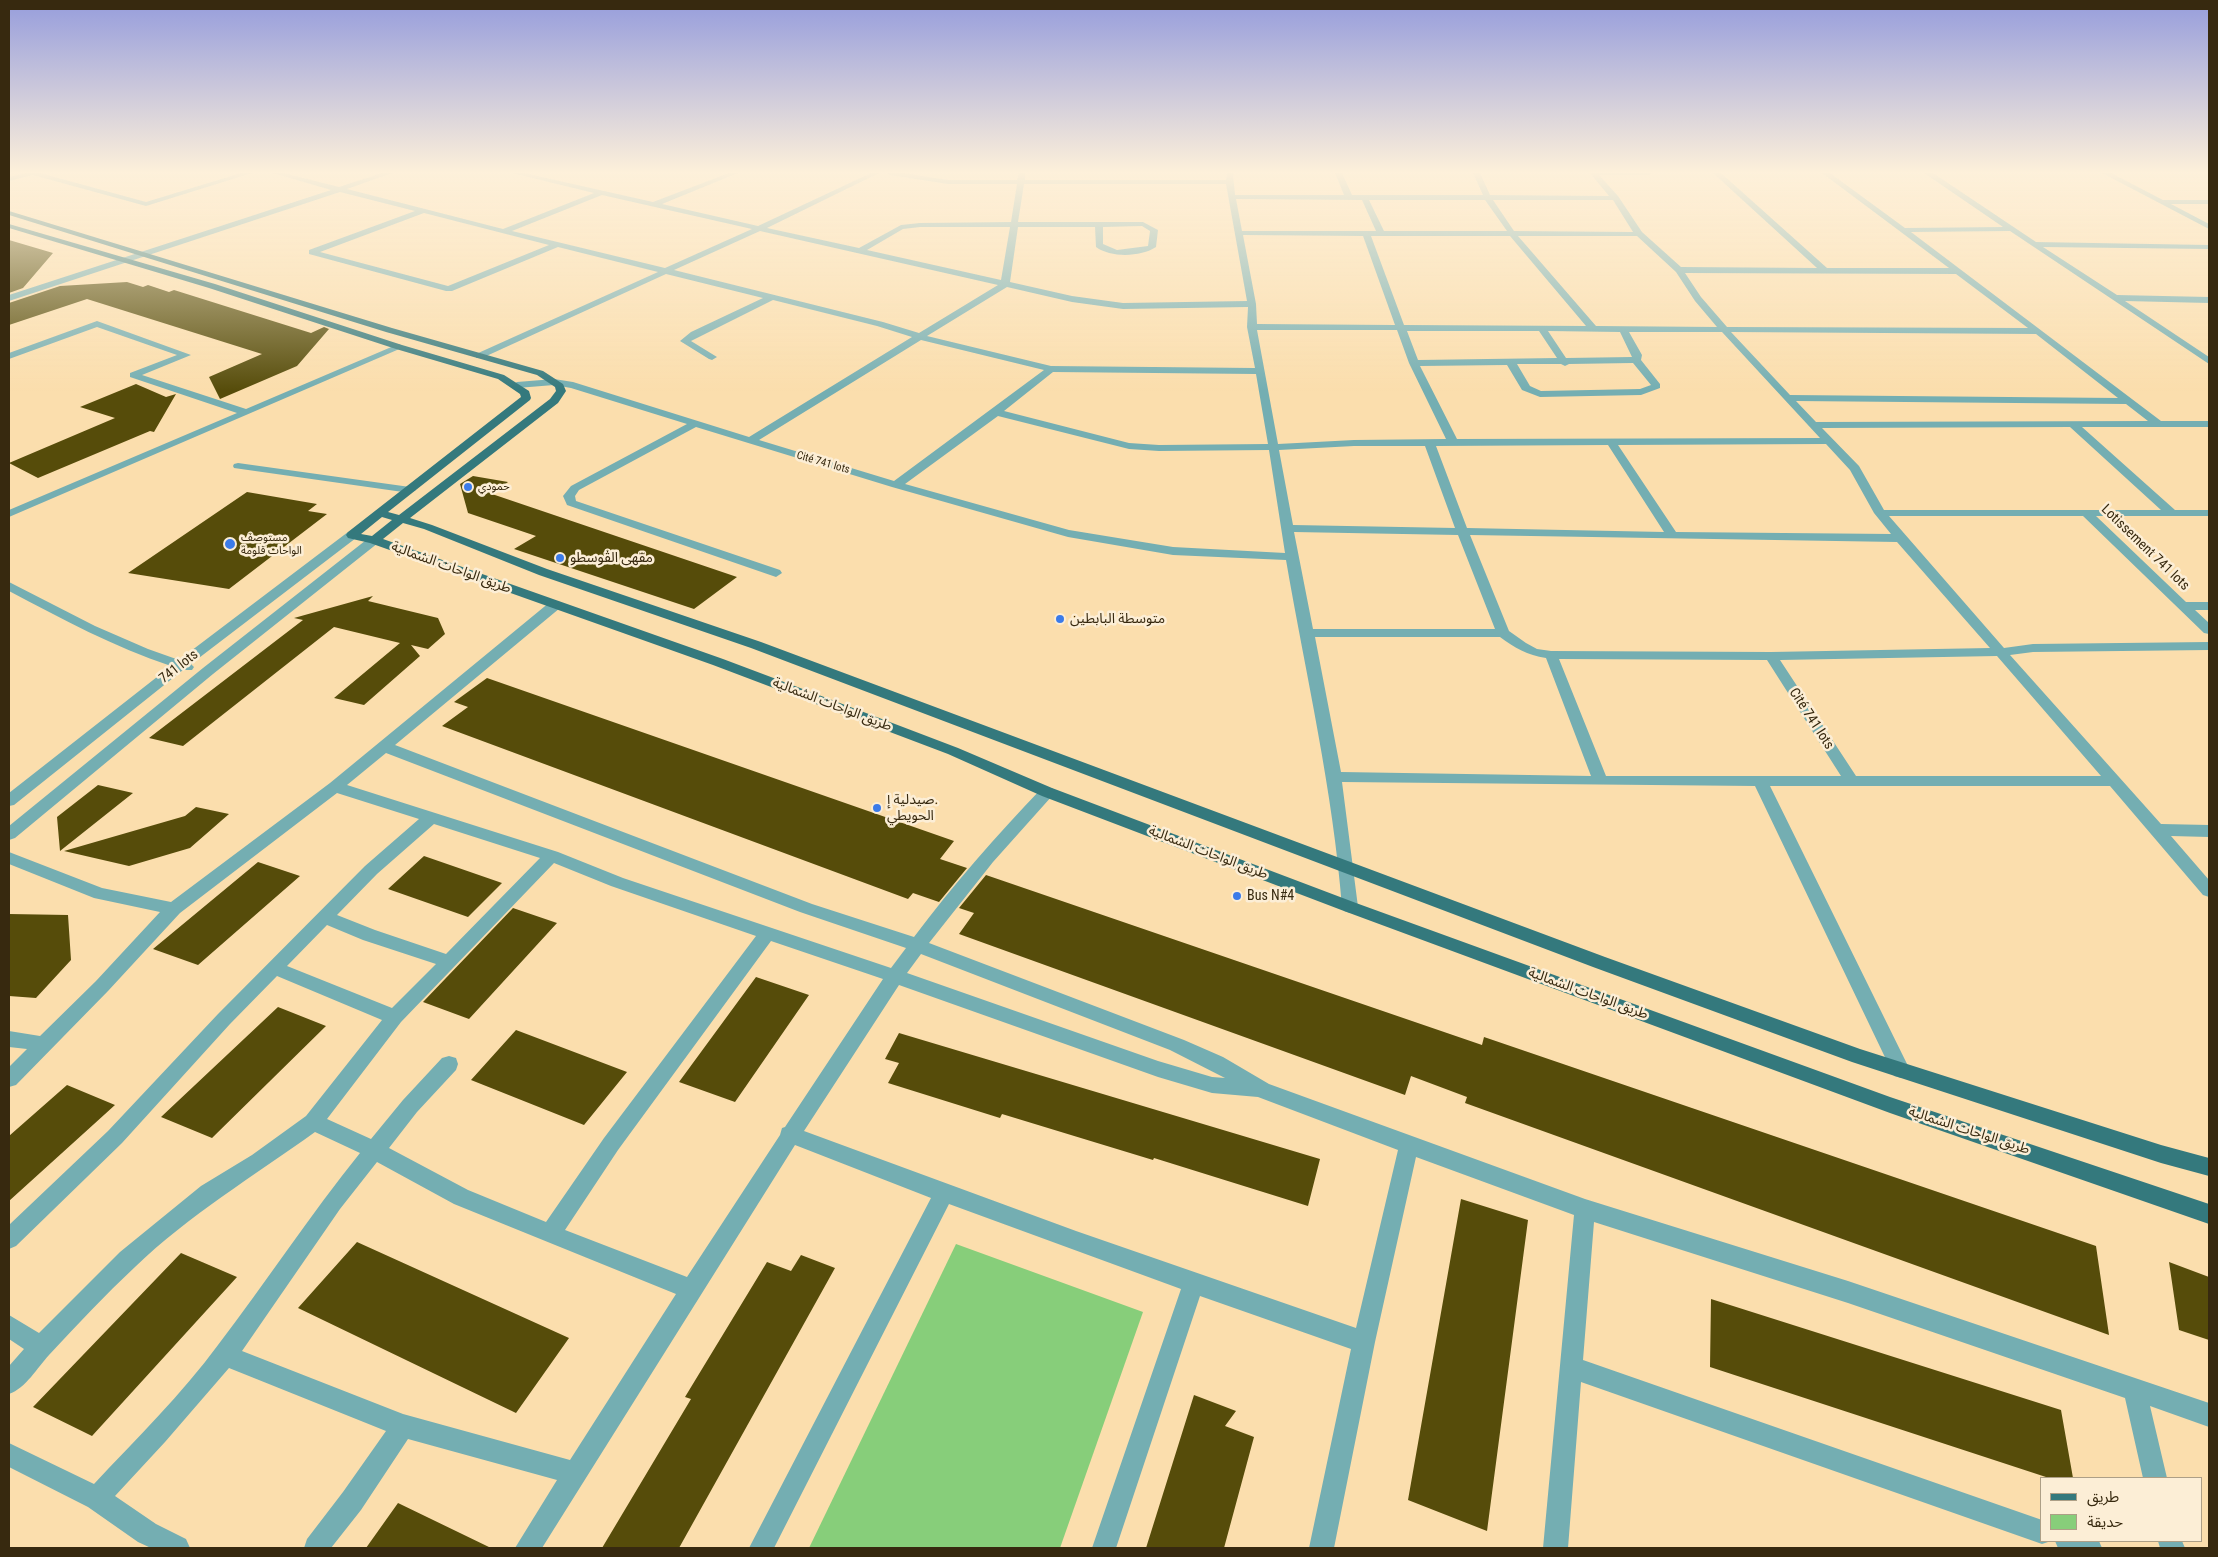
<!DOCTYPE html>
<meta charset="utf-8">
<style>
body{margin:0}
#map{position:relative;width:2218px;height:1557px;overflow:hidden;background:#fbdead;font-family:"Roboto Condensed","Noto Sans Arabic",sans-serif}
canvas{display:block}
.frame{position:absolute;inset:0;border:10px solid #37290f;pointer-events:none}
.legend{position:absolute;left:2040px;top:1477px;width:162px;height:65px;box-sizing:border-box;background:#fceed6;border:1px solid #ad9f86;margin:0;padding:6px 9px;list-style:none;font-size:15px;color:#37290f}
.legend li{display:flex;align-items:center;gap:10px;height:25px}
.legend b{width:25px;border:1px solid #ad9f86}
</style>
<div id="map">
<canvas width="2218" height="1557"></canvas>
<div class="frame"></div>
<ul class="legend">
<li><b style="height:6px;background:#34797d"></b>طريق</li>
<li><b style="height:14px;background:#87ce7a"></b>حديقة</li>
</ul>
</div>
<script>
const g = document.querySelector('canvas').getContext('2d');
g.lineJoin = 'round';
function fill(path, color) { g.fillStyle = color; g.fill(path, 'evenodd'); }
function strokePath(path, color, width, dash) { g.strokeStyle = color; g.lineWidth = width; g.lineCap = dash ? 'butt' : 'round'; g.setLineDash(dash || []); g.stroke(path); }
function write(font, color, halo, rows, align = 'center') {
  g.font = font + ' "Roboto Condensed","Noto Sans Arabic",sans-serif'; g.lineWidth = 5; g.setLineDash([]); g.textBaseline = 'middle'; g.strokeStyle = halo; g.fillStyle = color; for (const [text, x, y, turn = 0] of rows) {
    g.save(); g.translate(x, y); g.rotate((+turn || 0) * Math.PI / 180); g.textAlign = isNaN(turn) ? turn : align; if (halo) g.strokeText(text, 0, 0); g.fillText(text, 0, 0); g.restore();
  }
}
const green = new Path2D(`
 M 956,1244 L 1143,1312 L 1060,1548 L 809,1548 Z`);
const building = new Path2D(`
 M 9,240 L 53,253 L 23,288 L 9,293 Z
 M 127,282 L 143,287 L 148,285 L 169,292 L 174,290 L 311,333 L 324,327 L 329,329 L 297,366 L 220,399 L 209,377 L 262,354 L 87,299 L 9,325 L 9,303 L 60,286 Z
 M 136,384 L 166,397 L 176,394 L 154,432 L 150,431 L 38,478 L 9,463 L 115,418 L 80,407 Z
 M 473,476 L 508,482 L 492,494 L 737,577 L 694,609 L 514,549 L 536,536 L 468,513 L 460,484 Z
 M 247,492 L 317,504 L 308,511 L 327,514 L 229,589 L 128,573 Z
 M 373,596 L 368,601 L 438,618 L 445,634 L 428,649 L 411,645 L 420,656 L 364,705 L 334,698 L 400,643 L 334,627 L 183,746 L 149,738 L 303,620 L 294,618 Z
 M 487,678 L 954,841 L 940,859 L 967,868 L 939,902 L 913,893 L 908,899 L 442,726 L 468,707 L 454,702 Z
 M 98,785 L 133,793 L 60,851 L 57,817 Z
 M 196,807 L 229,814 L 190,848 L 129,866 L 64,851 L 185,816 Z
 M 424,856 L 502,883 L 468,917 L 388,889 Z
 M 258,862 L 300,876 L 198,965 L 153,949 Z
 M 986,875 L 1482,1045 L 1484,1037 L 2096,1246 L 2109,1335 L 1465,1103 L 1467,1097 L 1411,1076 L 1405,1095 L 959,934 L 974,913 L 959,908 Z
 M 513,908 L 557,923 L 469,1019 L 423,1002 Z
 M 9,914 L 68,915 L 71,960 L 36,998 L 9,996 Z
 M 756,977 L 809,995 L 735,1102 L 679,1082 Z
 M 278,1007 L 326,1026 L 212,1138 L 161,1117 Z
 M 516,1030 L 627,1072 L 584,1125 L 471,1080 Z
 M 899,1033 L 1320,1159 L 1308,1206 L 1154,1158 L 1153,1160 L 1002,1114 L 1000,1118 L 888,1083 L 899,1063 L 885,1059 Z
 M 67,1085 L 115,1105 L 9,1201 L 9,1136 Z
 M 1461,1199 L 1528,1220 L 1487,1531 L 1408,1500 Z
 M 357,1242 L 569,1338 L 516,1413 L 298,1308 Z
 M 181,1253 L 237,1277 L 92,1436 L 33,1407 Z
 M 801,1255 L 835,1268 L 679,1548 L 602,1548 L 691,1399 L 685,1397 L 767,1262 L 791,1271 Z
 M 2169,1262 L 2209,1277 L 2209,1340 L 2179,1330 Z
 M 1711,1299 L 2061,1410 L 2073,1478 L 2049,1478 L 1710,1367 Z
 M 1194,1395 L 1236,1411 L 1225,1426 L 1254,1437 L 1224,1548 L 1146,1548 Z
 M 398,1503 L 491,1548 L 366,1548 Z`);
const minor = new Path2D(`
 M 26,173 L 40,173 L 146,202 L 241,173 L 252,173 L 146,206 L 33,175 L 9,181 L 9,177 Z
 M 273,173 L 284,173 L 339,187 L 382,173 L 392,173 L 347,189 L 503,229 L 594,193 L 512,173 L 524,173 L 653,202 L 729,173 L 738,173 L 662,204 L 758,226 L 871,173 L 879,173 L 767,228 L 859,248 L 901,225 L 920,223 L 1011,222 L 1017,184 L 948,184 L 890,175 L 887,173 L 903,173 L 948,180 L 1017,180 L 1019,173 L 1025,173 L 1025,180 L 1226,180 L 1227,173 L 1233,173 L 1235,195 L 1344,195 L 1335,173 L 1342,173 L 1352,195 L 1483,195 L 1473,173 L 1480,173 L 1490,195 L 1609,196 L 1590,173 L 1652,173 L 1649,175 L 1599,175 L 1618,196 L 1642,232 L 1681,267 L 1817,268 L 1713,173 L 1721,173 L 1827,268 L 1949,268 L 1822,173 L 1830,173 L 1905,228 L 2003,227 L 1924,173 L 1933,173 L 2036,242 L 2209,245 L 2209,249 L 2043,247 L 2117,295 L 2209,297 L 2209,303 L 2125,301 L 2209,357 L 2209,364 L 2010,231 L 1911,232 L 2161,421 L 2209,421 L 2209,427 L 2082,427 L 2175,510 L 2209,510 L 2209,516 L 2096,516 L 2186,602 L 2209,602 L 2209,610 L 2195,610 L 2209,623 L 2209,634 L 2204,633 L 2083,516 L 1889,516 L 2004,648 L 2033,644 L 2209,642 L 2209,650 L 2033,652 L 2010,655 L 2161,824 L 2209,825 L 2209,837 L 2171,836 L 2209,880 L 2209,897 L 2203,895 L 2110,786 L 1770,786 L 1910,1070 L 1908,1076 L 1901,1078 L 1894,1076 L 1755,786 L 1342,782 L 1358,907 L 1356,911 L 1350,913 L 1344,911 L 1342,907 C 1333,790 1306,676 1286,560 L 1173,555 L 1068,537 L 892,487 L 696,427 L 579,490 L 575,496 L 576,501 L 780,570 L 782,573 L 776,577 L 567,505 L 563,496 L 571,486 L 687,424 L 571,388 L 554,385 L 517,388 L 512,385 L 517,382 L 554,379 L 573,382 L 749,437 L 912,337 L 877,326 L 773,300 L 691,341 L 717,357 L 712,360 L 709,359 L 680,341 L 691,332 L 763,298 L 666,274 L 482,358 L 476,358 L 476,354 L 658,272 L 558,247 L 452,291 L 446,291 L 309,254 L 309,250 L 415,211 L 340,192 L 9,301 L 9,295 L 331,190 ZM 1024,184 L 1226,184 L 1247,301 L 1123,303 L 1072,296 L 1010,282 L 1018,227 L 1095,227 L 1096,247 C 1111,258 1141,257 1156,247 L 1158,230 L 1143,222 L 1018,222 ZM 602,195 L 752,229 L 665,268 L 512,231 ZM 1236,199 L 1362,200 L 1376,231 L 1242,231 ZM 1369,200 L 1485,200 L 1507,231 L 1384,231 ZM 1493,200 L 1613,200 L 1633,232 L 1514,231 ZM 424,213 L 549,245 L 448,286 L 320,252 ZM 1142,226 L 1150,231 L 1148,246 L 1117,250 L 1103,244 L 1103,227 ZM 920,227 L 1010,227 L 1001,280 L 867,250 L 903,229 ZM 760,231 L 998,285 L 919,333 L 883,322 L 674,270 ZM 1243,235 L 1363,236 L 1395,325 L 1257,324 L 1256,304 ZM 1371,236 L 1510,236 L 1586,326 L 1404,325 ZM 1518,236 L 1637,236 L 1676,272 L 1695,301 L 1717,327 L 1596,326 ZM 1685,273 L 1956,274 L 2028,328 L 1727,327 L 1701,297 ZM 1007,287 L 1072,302 L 1123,309 L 1248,307 L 1247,327 L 1255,368 L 1051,366 L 927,336 ZM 1257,330 L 1397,330 L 1409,363 L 1446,439 L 1354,440 L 1278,444 ZM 1407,331 L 1539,331 L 1557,358 L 1418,360 ZM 1548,331 L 1620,332 L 1632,357 L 1566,358 ZM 1629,332 L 1722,332 L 1820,438 L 1457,439 L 1420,366 L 1507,365 L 1522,390 L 1540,397 L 1641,395 L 1660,388 L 1660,384 L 1641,360 L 1642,355 ZM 1731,332 L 2036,334 L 2118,398 L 1790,395 ZM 921,340 L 1044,370 L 894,481 L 759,440 ZM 1633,363 L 1651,385 L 1640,389 L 1541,391 L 1530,386 L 1517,364 L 1561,364 L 1565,366 L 1569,364 ZM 1053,372 L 1256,374 L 1268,444 L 1159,445 L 1129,443 L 1004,411 ZM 1796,401 L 2126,404 L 2148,421 L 1816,422 ZM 998,416 L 1129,449 L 1159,451 L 1269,450 L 1285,553 L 1173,547 L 1069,530 L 905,484 ZM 2070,427 L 2161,510 L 1884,510 L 1859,466 L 1822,428 ZM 1826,444 L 1850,470 L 1874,513 L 1891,534 L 1676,532 L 1618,445 ZM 1608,445 L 1664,532 L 1467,528 L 1436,446 ZM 1354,446 L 1425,446 L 1455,528 L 1293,525 L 1279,450 ZM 1294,532 L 1458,535 L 1495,629 L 1313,629 ZM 1470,535 L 1897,542 L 1990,648 L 1771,652 L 1551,651 L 1537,649 L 1526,643 L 1509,631 ZM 1315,637 L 1500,637 C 1515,648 1527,655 1546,658 L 1591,776 L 1341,772 ZM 1997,656 L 2101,776 L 1856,776 L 1780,660 ZM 1559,659 L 1767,660 L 1841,776 L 1606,776 Z
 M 2102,173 L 2111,173 L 2163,200 L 2209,200 L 2209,204 L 2171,204 L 2209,224 L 2209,229 Z
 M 97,321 L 191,355 L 142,375 L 246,409 L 396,345 L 399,344 L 404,347 L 9,517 L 9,510 L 237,413 L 130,377 L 130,373 L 177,355 L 97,327 L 9,359 L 9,353 Z
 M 238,463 L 410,487 L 416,490 L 410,493 L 234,468 L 233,466 L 234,464 Z
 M 352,531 L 358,535 L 356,538 L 191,664 L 194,667 L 192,670 L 183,670 L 14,805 L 9,806 L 9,793 L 171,666 C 114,647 62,619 9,591 L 9,582 L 95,626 L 148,649 L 179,660 L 348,532 Z
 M 374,536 L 380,540 L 378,543 L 213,674 L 15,838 L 9,840 L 9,826 L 203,668 L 370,537 Z
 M 555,601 L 560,602 L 561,605 L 560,608 L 395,745 L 812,904 L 914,937 C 953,885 996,836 1042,788 L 1052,788 L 1055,792 L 1052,796 L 993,862 L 929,943 L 1184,1040 L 1223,1057 L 1269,1084 L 1585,1199 L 1848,1281 L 2209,1403 L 2209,1427 L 2150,1406 L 2167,1478 L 2143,1478 L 2125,1398 L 1848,1303 L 1594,1222 L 1583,1360 L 2042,1520 L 2042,1541 L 2051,1541 L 2042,1544 L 1581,1382 L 1568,1548 L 1543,1548 L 1574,1215 L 1416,1157 L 1375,1342 L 1334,1548 L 1309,1548 L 1351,1349 L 1200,1296 L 1116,1548 L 1092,1548 L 1181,1289 L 949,1204 L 774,1548 L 749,1548 L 931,1198 L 795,1145 L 542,1548 L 515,1548 L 557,1480 L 408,1439 L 361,1510 L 331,1548 L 304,1548 L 307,1539 L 343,1492 L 386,1431 L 229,1368 L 165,1442 L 115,1496 L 156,1524 L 186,1539 L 190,1548 L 151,1548 L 138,1542 L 88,1507 L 9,1467 L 9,1443 L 94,1484 C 136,1439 182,1394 218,1345 C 266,1282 310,1215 360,1153 L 315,1132 C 254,1176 189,1215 135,1267 C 105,1295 77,1325 49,1355 C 37,1368 26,1388 9,1394 L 9,1366 L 24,1349 L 9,1339 L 9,1315 L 39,1333 L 120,1252 L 201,1186 L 252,1155 L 306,1116 L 382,1020 L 277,976 L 230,1024 L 122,1143 L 16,1246 L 9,1249 L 9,1225 L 108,1131 L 218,1014 L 365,866 L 419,819 L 337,793 L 180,913 L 108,991 L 16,1085 L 9,1087 L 9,1067 L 27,1049 L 9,1047 L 9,1031 L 40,1036 L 96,981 L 160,912 L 94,898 L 9,864 L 9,852 L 102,888 L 171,902 L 330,783 L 550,602 ZM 386,753 L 800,912 L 906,948 L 891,968 L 623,878 L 558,852 L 347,785 ZM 434,824 L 540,858 L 446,954 L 375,930 L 337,915 L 377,874 ZM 554,863 L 611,886 L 756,936 L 604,1138 L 546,1222 L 468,1190 L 389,1148 L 417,1112 L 456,1070 L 458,1064 L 456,1058 L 449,1056 L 442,1058 L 403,1100 L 371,1139 L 327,1119 L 401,1022 ZM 327,925 L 363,940 L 436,964 L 392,1008 L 287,966 ZM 771,941 L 883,979 L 785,1127 L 782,1128 L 780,1135 L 687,1277 L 565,1230 L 618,1150 ZM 921,954 L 1170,1050 L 1225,1078 L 1212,1077 L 1158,1061 L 907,973 ZM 899,985 L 1158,1077 L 1212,1093 L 1258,1097 L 1398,1150 L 1356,1328 L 1076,1231 L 804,1131 ZM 377,1162 L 454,1204 L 676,1294 L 570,1460 L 403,1414 L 242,1351 L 340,1209 Z
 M 2055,1541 L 2099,1541 L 2102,1548 L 2058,1548 Z
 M 2158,1541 L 2182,1541 L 2185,1548 L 2160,1548 Z`);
const major = new Path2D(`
 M 9,211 L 392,328 L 543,371 L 563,384 L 566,391 L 558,403 L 410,518 L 432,525 L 547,569 L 761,642 L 1605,957 L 1860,1049 L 2161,1145 L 2209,1158 L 2209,1176 L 2161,1163 L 1852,1062 L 1593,967 L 751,648 L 539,575 L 424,529 L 403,523 L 383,539 L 723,659 L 832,700 L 958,748 L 1052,788 L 1356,903 L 1890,1097 L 2209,1204 L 2209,1224 L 1890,1113 L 1344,911 L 1042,796 L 948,754 L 713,665 L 370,543 L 348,538 L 346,535 L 348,532 L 521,397 L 520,394 L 498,379 L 396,349 L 209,288 L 9,228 L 9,224 L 215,284 L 402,345 L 504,375 L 529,391 L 531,398 L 530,400 L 388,512 L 399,515 L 550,399 L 556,391 L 555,387 L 537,375 L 386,332 L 9,215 ZM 382,517 L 392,520 L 372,536 L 361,534 Z`);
const markers = [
 [468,487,5,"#3b7be9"],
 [230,544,6,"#3b7be9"],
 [560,558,5,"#3b7be9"],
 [1060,619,5,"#3b7be9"],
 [877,808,5,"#3b7be9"],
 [1237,896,5,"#3b7be9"]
];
const farStreetnames = [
 ["Cité 741 lots",823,463,16]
];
const farPoinames = [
 ["حمودي",478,487],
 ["مستوصف",241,538],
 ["الواحات قلومة",241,551]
];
const streetNames = [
 ["Lotissement 741 lots",2145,548,44],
 ["طريق الواحات الشمالية",451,568,20],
 ["741 lots",179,667,-38],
 ["طريق الواحات الشمالية",832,705,21],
 ["Cité 741 lots",1811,719,57],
 ["طريق الواحات الشمالية",1208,853,21],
 ["طريق الواحات الشمالية",1588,994,20],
 ["طريق الواحات الشمالية",1969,1131,18]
];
const poiNames = [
 ["مقهى الڨوسطو",570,558],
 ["متوسطة البابطين",1070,619],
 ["صيدلية إ.",887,800],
 ["الحويطي",887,816],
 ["Bus N#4",1247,896]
];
fill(green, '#87ce7a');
fill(building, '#564c0a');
fill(minor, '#74aeb2');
fill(major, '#34797d');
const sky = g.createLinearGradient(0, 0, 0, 391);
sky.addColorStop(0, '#969ddc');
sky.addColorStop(0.44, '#fdf0da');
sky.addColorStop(1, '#fdf0da00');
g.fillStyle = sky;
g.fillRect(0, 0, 2218, 391);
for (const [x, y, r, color] of markers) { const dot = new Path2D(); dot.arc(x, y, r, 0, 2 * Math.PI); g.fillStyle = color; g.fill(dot); strokePath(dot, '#fceed6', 2); }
write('11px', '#37290f', '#fceed6', farStreetnames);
write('11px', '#37290f', '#fceed6', farPoinames, 'left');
write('14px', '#37290f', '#fceed6', streetNames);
write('14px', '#37290f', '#fceed6', poiNames, 'left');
</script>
